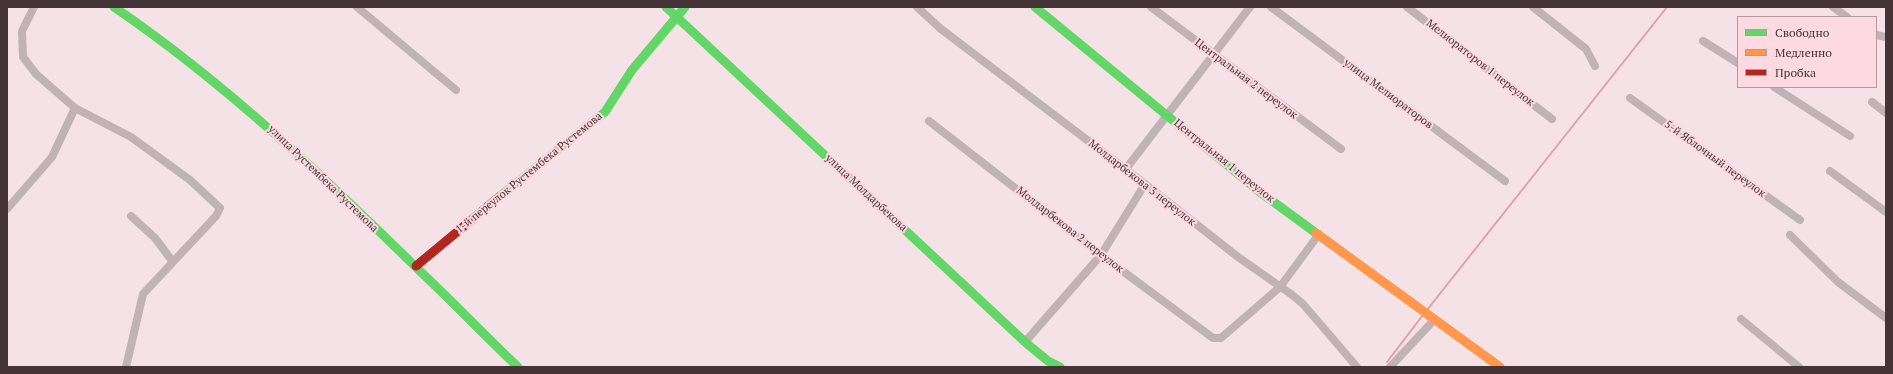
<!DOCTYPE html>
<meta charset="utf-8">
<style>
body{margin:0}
#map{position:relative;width:1893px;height:374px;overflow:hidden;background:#f5e2e6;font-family:"PT Serif",serif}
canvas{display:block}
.frame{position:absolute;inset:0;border:8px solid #443437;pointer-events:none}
.legend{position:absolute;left:1737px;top:16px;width:140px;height:72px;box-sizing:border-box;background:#fddae1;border:1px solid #b3989d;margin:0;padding:5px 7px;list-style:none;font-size:12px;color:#443437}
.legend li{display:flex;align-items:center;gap:8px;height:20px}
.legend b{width:20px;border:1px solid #b3989d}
</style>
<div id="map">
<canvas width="1893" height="374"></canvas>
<div class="frame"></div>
<ul class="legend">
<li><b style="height:5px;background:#63d668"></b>Свободно</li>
<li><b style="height:5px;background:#ff974d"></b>Медленно</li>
<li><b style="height:5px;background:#b3261e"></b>Пробка</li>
</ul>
</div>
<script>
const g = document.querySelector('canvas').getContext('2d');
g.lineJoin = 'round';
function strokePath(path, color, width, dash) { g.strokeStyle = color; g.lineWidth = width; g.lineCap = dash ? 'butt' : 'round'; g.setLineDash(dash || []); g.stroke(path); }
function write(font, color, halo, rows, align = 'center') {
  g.font = font + ' "PT Serif",serif'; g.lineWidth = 4; g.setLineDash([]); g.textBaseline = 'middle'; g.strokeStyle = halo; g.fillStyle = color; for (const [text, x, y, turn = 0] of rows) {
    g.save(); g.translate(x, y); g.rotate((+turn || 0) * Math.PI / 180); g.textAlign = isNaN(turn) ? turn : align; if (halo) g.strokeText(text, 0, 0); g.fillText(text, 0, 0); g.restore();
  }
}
const stream = new Path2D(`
 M 1427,310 L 1667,7
 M 1387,362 L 1423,315`);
const street = new Path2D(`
 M 357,7 L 456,90
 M 917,7 L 941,29 L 1145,184 L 1238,257 L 1291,294 L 1303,304 L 1357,367
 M 1151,7 L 1341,149
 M 1271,7 L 1505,181
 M 1407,7 L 1552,119
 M 1533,7 L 1586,49 L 1595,66
 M 1833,7 L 1847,17
 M 1876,35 L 1886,37
 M 1703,41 L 1738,63
 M 1774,87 L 1850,136
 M 1630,98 L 1800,220
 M 1872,102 L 1886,113
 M 75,108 L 131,137 L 190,180 L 220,208 L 216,216 L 143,294 L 126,367
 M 929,121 L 1101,255 L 1213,338 L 1221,338 L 1280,287 L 1319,234
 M 1125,170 L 1250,7
 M 1830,171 L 1886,212
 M 7,209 L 52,157 L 75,108 L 36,74 L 23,57 L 22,31 L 34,7
 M 131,216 L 155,238 L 173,262
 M 1790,235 L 1838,282 L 1886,318
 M 1741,319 L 1799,367
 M 1025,342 L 1101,255 L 1145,184
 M 1390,367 L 1435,319`);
const fast = new Path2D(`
 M 114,7 C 227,84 325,178 423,274 C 455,304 486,337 518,367
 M 666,7 L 1025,342 L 1048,361 L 1060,367
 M 1035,7 L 1260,192 L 1316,233
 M 499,197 L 605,112 L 632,70 L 685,7`);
const slow = new Path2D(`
 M 1316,233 L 1500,367`);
const jam = new Path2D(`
 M 416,266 L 499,197`);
const streetNames = [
 ["Мелиораторов 1 переулок",1480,63,38],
 ["Центральная 2 переулок",1246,79,37],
 ["улица Мелиораторов",1388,94,37],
 ["5-й Яблочный переулок",1715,159,36],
 ["Центральная 1 переулок",1224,161,39],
 ["1-й переулок Рустембека Рустемова",529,173,-39],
 ["улица Рустембека Рустемова",323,179,44],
 ["Молдарбекова 3 переулок",1142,183,38],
 ["улица Молдарбекова",866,193,43],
 ["Молдарбекова 2 переулок",1070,230,38]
];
strokePath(stream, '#dca0ae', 2);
strokePath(street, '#c0b2b5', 8);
strokePath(fast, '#63d668', 9);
strokePath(slow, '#ff974d', 9);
strokePath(jam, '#b3261e', 9);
write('11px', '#443437', '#fddae1', streetNames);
</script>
